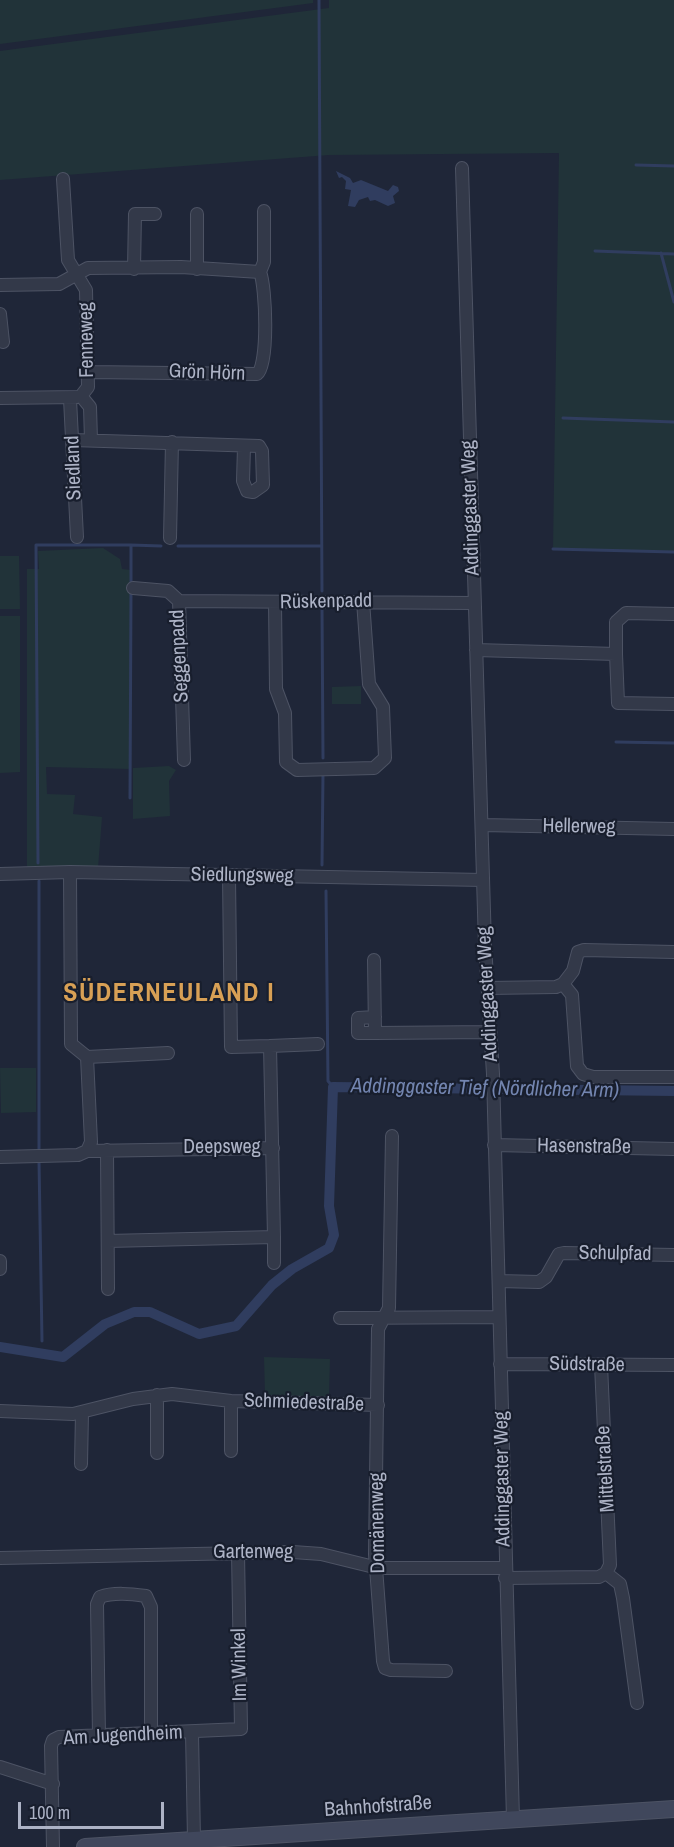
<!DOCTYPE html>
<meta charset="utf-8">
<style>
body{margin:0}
#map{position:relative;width:674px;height:1847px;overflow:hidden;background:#1f2638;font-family:"Archivo Narrow",sans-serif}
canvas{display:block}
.scale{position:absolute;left:18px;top:1802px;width:146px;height:27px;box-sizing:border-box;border:3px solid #adb3c6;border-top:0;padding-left:8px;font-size:18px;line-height:21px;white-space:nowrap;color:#adb3c6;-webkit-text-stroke:4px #181e2d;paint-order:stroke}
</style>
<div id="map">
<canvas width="674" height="1847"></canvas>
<div class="scale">100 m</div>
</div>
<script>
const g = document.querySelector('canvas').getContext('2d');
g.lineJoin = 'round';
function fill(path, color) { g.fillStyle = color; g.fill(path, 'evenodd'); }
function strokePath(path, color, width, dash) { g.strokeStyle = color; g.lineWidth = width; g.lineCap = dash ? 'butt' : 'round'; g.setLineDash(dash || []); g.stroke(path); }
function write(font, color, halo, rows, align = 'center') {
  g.font = font + ' "Archivo Narrow",sans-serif'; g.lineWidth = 4.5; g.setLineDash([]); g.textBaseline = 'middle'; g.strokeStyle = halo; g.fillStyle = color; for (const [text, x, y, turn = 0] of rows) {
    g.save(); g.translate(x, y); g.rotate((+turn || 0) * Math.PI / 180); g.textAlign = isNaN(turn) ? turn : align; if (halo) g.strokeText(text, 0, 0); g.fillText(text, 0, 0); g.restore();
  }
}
const green = new Path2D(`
 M 0,0 L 313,0 L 313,3 L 0,44 Z
 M 329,0 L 674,0 L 674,552 L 553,549 L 559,153 L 329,155 L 0,180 L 0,51 L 329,8 Z
 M 103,548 L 120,559 L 122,569 L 131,570 L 130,769 L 46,767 L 47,794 L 75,795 L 73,814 L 102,817 L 98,868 L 27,868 L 27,569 L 39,569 L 38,551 Z
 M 0,556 L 19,556 L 20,609 L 0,609 Z
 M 0,616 L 20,616 L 20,772 L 0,773 Z
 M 361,686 L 361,704 L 332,704 L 332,687 Z
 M 169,766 L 176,770 L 169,781 L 170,816 L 133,819 L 133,768 Z
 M 0,1068 L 36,1068 L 36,1112 L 1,1113 Z
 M 264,1357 L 330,1359 L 329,1397 L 265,1395 Z`);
const water = new Path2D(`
 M 336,171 L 350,178 L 353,183 L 361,180 L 388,191 L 393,185 L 398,187 L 399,191 L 393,196 L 395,203 L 388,206 L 375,200 L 370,201 L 368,197 L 359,200 L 355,207 L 348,206 L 351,190 L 345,189 L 346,181 L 342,177 L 339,178 Z`);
const stream = new Path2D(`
 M 319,0 L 322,591
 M 636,165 L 674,166
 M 595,251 L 674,254
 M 661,253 L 674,302
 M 563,418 L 674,422
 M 178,546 L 321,546
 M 553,549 L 674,552
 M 131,584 L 131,545 L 161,546
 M 322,608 L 323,758
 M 616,742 L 674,743
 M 130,798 L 131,590
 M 38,863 L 36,545 L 131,545
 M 322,865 L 323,774
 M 39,881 L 39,1151
 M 326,891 L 328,1081 L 333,1087
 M 39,1161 L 42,1341`);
const canal = new Path2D(`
 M 0,1347 L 63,1357 L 105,1324 L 134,1312 L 150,1312 L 199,1334 L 236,1326 L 272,1285 L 292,1269 L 329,1248 L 334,1235 L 329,1206 L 333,1087 L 674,1091`);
const street = new Path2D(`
 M 462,168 L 485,945 L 493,1074 L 513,1819
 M 63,179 L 68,260 L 86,290 L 88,387 L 81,396
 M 134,269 L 135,214 L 155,214
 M 197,269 L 197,214
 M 260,272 L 264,262 L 264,211
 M 0,285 L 59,284 L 88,268 L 181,267 L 260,272 C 266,286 269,365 257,374 L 88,372
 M 0,314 L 3,342
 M 81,396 L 90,407 L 91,440
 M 0,398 L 77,397
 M 70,399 L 77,537
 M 73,440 L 259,446 L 262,451 L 263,485 L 253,492 L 247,491 L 243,481 L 244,447
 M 170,538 L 172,442
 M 133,588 L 168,591 L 179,601 L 184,760
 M 179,601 L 474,603
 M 275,603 L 276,689 L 285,713 L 286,762 L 297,770 L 374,768 L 385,758 L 383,707 L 369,684 L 363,601
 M 476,650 L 616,654 L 616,622 L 626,613 L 674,614
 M 616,654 L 618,703 L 674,704
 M 483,825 L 674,829
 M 0,874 L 70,872 L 483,880
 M 229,876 L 231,1047 L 270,1046 L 274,1237
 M 374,960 L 375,1033 L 491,1032
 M 563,984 L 572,995 L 577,1066 L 583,1074 L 593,1077 L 674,1077
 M 488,988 L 556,987 L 563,984 L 573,971 L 578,952 L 584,950 L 674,952
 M 375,1017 L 358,1018 L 358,1033 L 375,1033
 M 270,1046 L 318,1044
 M 87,1057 L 168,1053
 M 392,1136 L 389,1308 L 378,1329 L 375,1554 L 383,1661 L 385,1668 L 391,1670 L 446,1671
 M 494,1145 L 674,1149
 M 107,1150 L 108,1289
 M 87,1151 L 273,1148
 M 0,1157 L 78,1155 L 87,1151 L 91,1142 L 87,1057 L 71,1044 L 70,872
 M 108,1241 L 274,1237 L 274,1263
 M 0,1261 L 0,1269
 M 499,1281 L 539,1282 L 546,1277 L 559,1254 L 564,1253 L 674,1255
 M 340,1318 L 499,1317
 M 500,1364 L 674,1365
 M 601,1365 L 610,1565 L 606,1573 L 620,1584 L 623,1598 L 637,1703
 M 0,1411 L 73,1414 L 133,1399 L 172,1394 L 231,1401 L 378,1405
 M 231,1451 L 231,1401
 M 157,1453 L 157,1395
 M 81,1464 L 82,1413
 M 0,1558 L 293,1552 L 321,1554 L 378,1568 L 505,1568
 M 505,1578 L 599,1577 L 606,1573
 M 192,1732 L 194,1840
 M 99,1736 L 97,1604 L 100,1597 C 114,1592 131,1594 146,1596 L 151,1607 L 151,1735
 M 0,1767 L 53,1784
 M 53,1847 L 51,1746 L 53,1740 L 59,1737 L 241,1729 L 238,1553`);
const secondary = new Path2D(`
 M 85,1847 L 674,1809`);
const streetNames = [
 ["Fenneweg",87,340,-91],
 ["Grön Hörn",207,373,2],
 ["Siedland",74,468,-92],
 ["Addinggaster Weg",471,508,-92],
 ["Rüskenpadd",326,602,-1],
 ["Seggenpadd",180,656,-93],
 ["Hellerweg",579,827,1],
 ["Siedlungsweg",242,876,1],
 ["Addinggaster Weg",488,994,-93],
 ["Hasenstraße",584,1147,1],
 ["Deepsweg",222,1148],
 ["Schulpfad",615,1254,1],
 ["Südstraße",587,1365,1],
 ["Schmiedestraße",304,1403,2],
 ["Mittelstraße",606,1469,-93],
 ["Addinggaster Weg",503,1479,-91],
 ["Domänenweg",378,1523,-91],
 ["Gartenweg",253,1553],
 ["Im Winkel",240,1665,-91],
 ["Am Jugendheim",123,1736,-3],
 ["Bahnhofstraße",378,1807,-4]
];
const waterNames = [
 ["Addinggaster Tief (Nördlicher Arm)",485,1089,1]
];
const districtNames = [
 ["SÜDERNEULAND I",169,994]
];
fill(green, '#213339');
fill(water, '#303d5f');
strokePath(stream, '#303d5f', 3);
strokePath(canal, '#303d5f', 10);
strokePath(street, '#4d5364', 14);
strokePath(secondary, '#4d5364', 18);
strokePath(street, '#333949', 12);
strokePath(secondary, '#40475c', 16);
write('20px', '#adb3c6', '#181e2d', streetNames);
write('italic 21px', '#7385b0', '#181e2d', waterNames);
g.letterSpacing = '1.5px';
write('bold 26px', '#d8a055', '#181e2d', districtNames);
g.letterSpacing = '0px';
</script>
